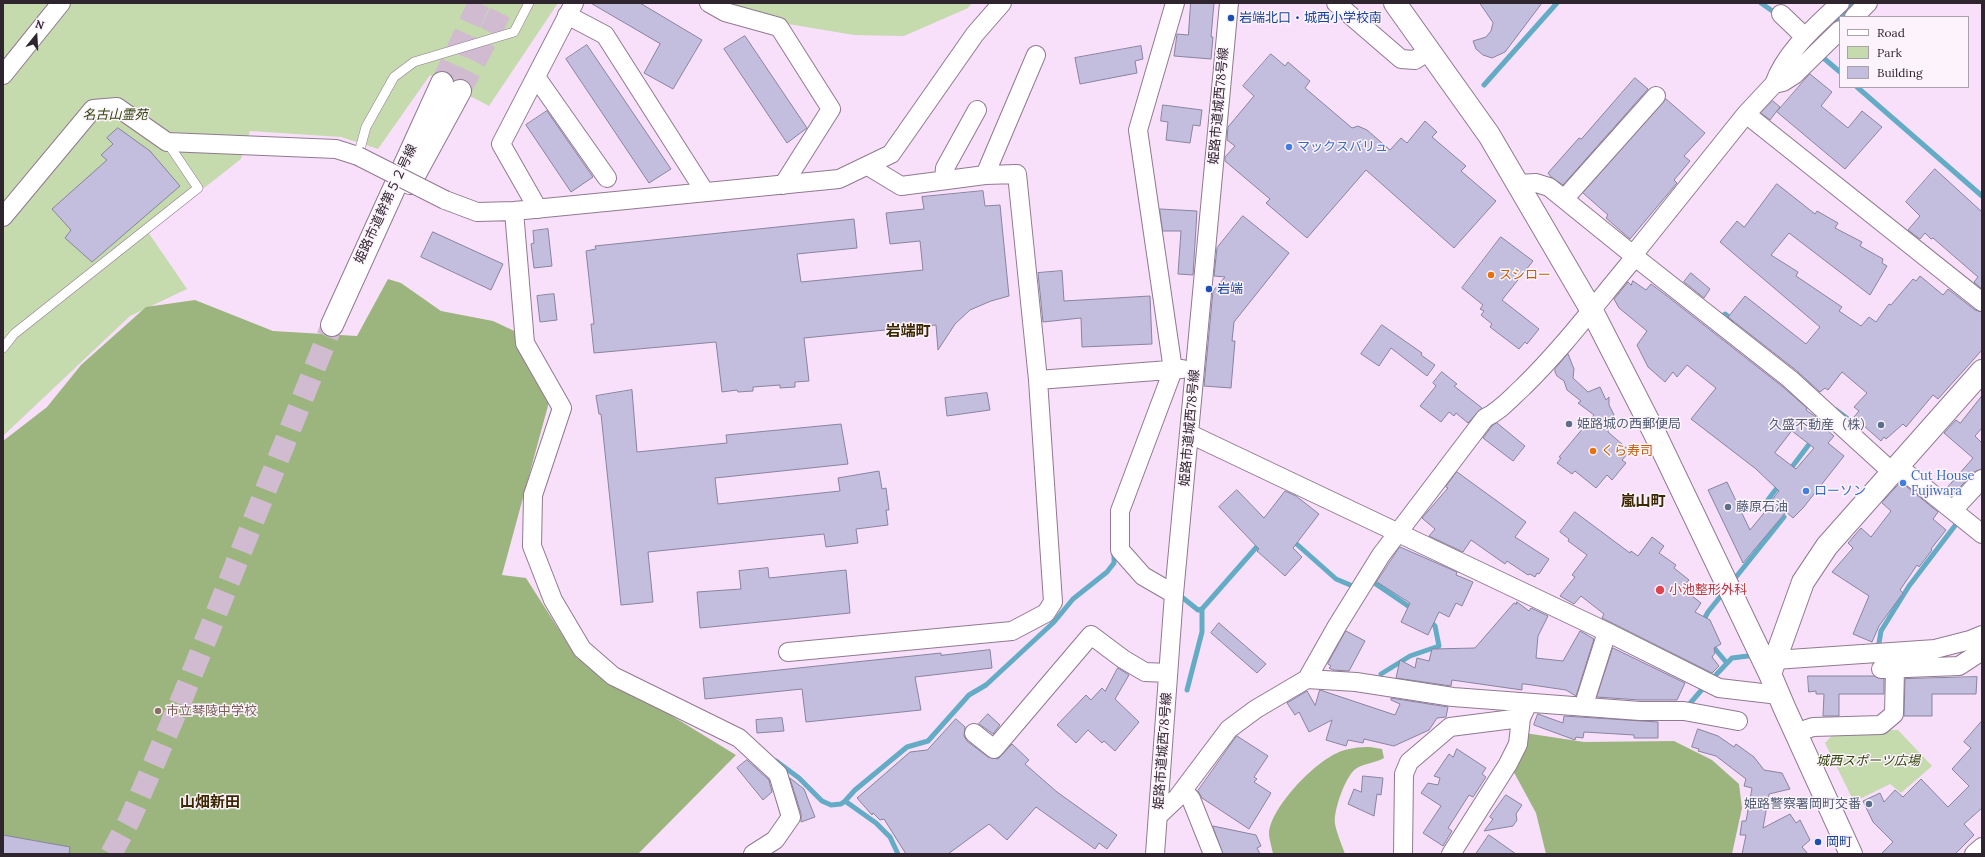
<!DOCTYPE html>
<meta charset="utf-8">
<style>
body{margin:0}
#map{position:relative;width:1985px;height:857px;overflow:hidden;background:#f9e0fa;font-family:Lora,serif}
canvas{display:block}
.frame{position:absolute;inset:0;border:4px solid #2e252f;pointer-events:none}
.legend{position:absolute;left:1839px;top:16px;width:130px;height:72px;box-sizing:border-box;background:#fdf3fd;border:1px solid #aaa1ab;margin:0;padding:5px 7px;list-style:none;font-size:12px;color:#2e252f}
.legend li{display:flex;align-items:center;gap:8px;height:20px}
.legend b{width:20px;border:1px solid #aaa1ab}
.north{position:absolute;left:16px;top:16px;width:40px;height:40px;-webkit-text-stroke:3px #fdf3fd;paint-order:stroke;rotate:18deg;font-size:11px;font-weight:700;line-height:16px;text-align:center;color:#2e252f}
.north::after{content:'';display:block;margin:auto;width:14px;height:18px;background:#2e252f;clip-path:polygon(50% 0,100% 100%,50% 72%,0 100%)}
</style>
<div id="map">
<canvas width="1985" height="857"></canvas>
<div class="frame"></div>
<ul class="legend">
<li><b style="height:5px;background:#fff"></b>Road</li>
<li><b style="height:11px;background:#c5daad"></b>Park</li>
<li><b style="height:11px;background:#c3bedd"></b>Building</li>
</ul>
<div class="north">N</div>
</div>
<script>
const g = document.querySelector('canvas').getContext('2d');
g.lineJoin = 'round';
function fill(path, color) { g.fillStyle = color; g.fill(path, 'evenodd'); }
function strokePath(path, color, width, dash) { g.strokeStyle = color; g.lineWidth = width; g.lineCap = dash ? 'butt' : 'round'; g.setLineDash(dash || []); g.stroke(path); }
function write(font, color, halo, rows, align = 'center') {
  g.font = font + ' Lora,"Noto Sans JP",serif'; g.lineWidth = 3; g.setLineDash([]); g.textBaseline = 'middle'; g.strokeStyle = halo; g.fillStyle = color; for (const [text, x, y, turn = 0] of rows) {
    g.save(); g.translate(x, y); g.rotate((+turn || 0) * Math.PI / 180); g.textAlign = isNaN(turn) ? turn : align; if (halo) g.strokeText(text, 0, 0); g.fillText(text, 0, 0); g.restore();
  }
}
const green = new Path2D(`
 M 3,3 L 558,3 L 489,106 L 430,75 L 378,149 L 341,137 L 250,131 L 241,159 L 148,232 L 187,289 L 130,316 L 3,436 Z
 M 725,3 L 972,3 L 968,8 L 904,36 L 854,35 L 788,24 Z
 M 1837,730 L 1898,730 L 1932,766 L 1901,793 L 1890,784 L 1854,802 L 1825,743 Z`);
const forest = new Path2D(`
 M 388,279 L 401,283 L 441,311 L 493,321 L 523,335 L 552,391 L 502,575 L 526,578 L 577,658 L 736,755 L 638,854 L 3,854 L 3,441 L 47,407 L 81,365 L 146,307 L 195,300 L 273,331 L 357,336 Z
 M 1512,731 L 1584,742 L 1674,741 L 1712,760 L 1739,784 L 1742,808 L 1732,854 L 1546,854 L 1536,813 L 1504,754 Z
 M 1370,747 L 1382,749 L 1384,758 C 1375,763 1366,763 1357,768 C 1346,774 1333,811 1335,824 C 1337,834 1342,845 1345,854 L 1273,854 C 1272,848 1269,839 1269,833 C 1271,807 1314,763 1337,753 C 1347,748 1359,747 1370,747 Z`);
const stream = new Path2D(`
 M 1761,3 L 1778,15
 M 1841,17 L 1854,3
 M 1833,26 L 1840,18
 M 1820,55 L 1840,72
 M 1484,85 L 1557,3
 M 1857,87 L 1982,196
 M 1719,316 L 1721,317 L 1725,314 L 1733,320
 M 1836,410 L 1856,425 L 1863,417
 M 1789,471 L 1813,439
 M 1291,539 L 1336,579 L 1355,587 L 1356,586
 M 1370,580 L 1414,610
 M 1732,582 L 1784,517 L 1767,501 L 1780,484
 M 1183,598 L 1198,610 L 1202,609 L 1261,542
 M 1702,623 L 1708,612 L 1724,592
 M 1710,643 L 1726,662
 M 1878,649 L 1881,631 L 1909,586 L 1957,523
 M 1381,674 L 1410,656 L 1439,646 L 1435,626 L 1429,621
 M 1711,680 L 1732,658 L 1756,655
 M 1187,690 L 1202,632 L 1202,609
 M 1686,708 L 1705,686
 M 776,761 L 799,778 L 822,801 L 831,805 L 841,804 L 845,801 L 855,790 L 907,747 L 928,741 L 969,695 L 986,685 L 1054,622 L 1073,599 L 1107,572 L 1114,563 L 1114,550
 M 845,801 L 876,823 L 890,837 L 898,854`);
const building = new Path2D(`
 M 591,3 L 640,3 L 702,40 L 673,89 L 644,73 L 660,44 Z
 M 1191,3 L 1214,3 L 1211,37 L 1213,37 L 1211,59 L 1174,56 L 1177,34 L 1188,35 Z
 M 1480,3 L 1542,3 L 1505,52 L 1492,58 L 1483,55 L 1476,49 L 1473,41 L 1486,37 L 1491,31 L 1493,23 Z
 M 745,36 L 807,128 L 787,143 L 724,49 Z
 M 587,45 L 671,169 L 649,183 L 566,59 Z
 M 1141,46 L 1143,59 L 1135,61 L 1137,73 L 1080,84 L 1075,58 Z
 M 1271,54 L 1285,66 L 1288,62 L 1310,81 L 1305,88 L 1352,128 L 1358,126 L 1367,130 L 1390,150 L 1401,138 L 1407,143 L 1425,121 L 1437,132 L 1432,137 L 1466,166 L 1461,171 L 1496,201 L 1454,248 L 1366,170 L 1307,238 L 1266,203 L 1270,199 L 1225,161 L 1225,157 L 1235,146 L 1227,140 L 1228,127 L 1254,96 L 1243,86 Z
 M 1810,74 L 1832,92 L 1821,106 L 1848,128 L 1862,111 L 1882,127 L 1845,169 L 1777,112 Z
 M 1635,78 L 1648,89 L 1563,185 L 1551,177 L 1548,173 L 1579,138 L 1581,139 Z
 M 1666,99 L 1705,133 L 1684,156 L 1690,161 L 1674,180 L 1677,183 L 1630,239 L 1606,218 L 1608,215 L 1583,193 Z
 M 1773,101 L 1780,107 L 1770,120 L 1761,113 Z
 M 1163,105 L 1202,110 L 1200,126 L 1193,125 L 1190,143 L 1166,140 L 1168,122 L 1161,121 Z
 M 547,111 L 593,177 L 571,192 L 526,125 Z
 M 118,128 L 150,151 L 180,186 L 92,262 L 65,238 L 71,230 L 52,209 L 107,160 L 101,155 L 113,144 L 107,138 Z
 M 1935,169 L 1982,212 L 1982,289 L 1974,282 L 1978,277 L 1933,238 L 1931,239 L 1925,233 L 1920,239 L 1908,230 L 1920,216 L 1906,202 Z
 M 1777,184 L 1815,214 L 1817,211 L 1838,223 L 1835,228 L 1862,242 L 1860,246 L 1883,259 L 1882,263 L 1887,266 L 1870,295 L 1789,233 L 1771,255 L 1798,272 L 1796,276 L 1842,307 L 1839,311 L 1861,326 L 1869,317 L 1876,322 L 1889,304 L 1891,305 L 1913,279 L 1916,281 L 1920,276 L 1943,295 L 1948,289 L 1975,310 L 1982,312 L 1982,350 L 1938,399 L 1933,395 L 1906,427 L 1903,424 L 1886,439 L 1884,437 L 1881,441 L 1854,417 L 1859,411 L 1854,407 L 1867,393 L 1842,372 L 1828,390 L 1825,388 L 1820,392 L 1797,371 L 1728,317 L 1745,296 L 1806,344 L 1820,327 L 1720,242 L 1737,221 L 1744,227 Z
 M 983,191 L 985,206 L 1000,205 L 1009,296 L 991,301 L 970,310 L 955,324 L 938,350 L 936,325 L 804,338 L 809,381 L 795,382 L 795,387 L 780,388 L 780,385 L 753,387 L 753,391 L 738,392 L 737,390 L 722,392 L 716,342 L 594,353 L 591,324 L 594,324 L 586,251 L 596,249 L 595,246 L 854,219 L 857,248 L 797,254 L 801,282 L 923,270 L 920,241 L 890,244 L 886,213 L 924,209 L 922,197 Z
 M 1160,209 L 1197,211 L 1193,275 L 1178,274 L 1181,231 L 1163,231 Z
 M 1243,216 L 1289,253 L 1234,322 L 1232,341 L 1235,341 L 1231,388 L 1204,386 L 1213,291 L 1225,277 L 1214,276 L 1217,248 Z
 M 548,229 L 552,266 L 534,268 L 531,244 L 534,243 L 533,231 Z
 M 433,232 L 503,264 L 491,290 L 421,257 Z
 M 1501,237 L 1533,261 L 1502,300 L 1539,329 L 1527,344 L 1525,342 L 1519,349 L 1490,327 L 1492,324 L 1481,315 L 1484,311 L 1480,309 L 1483,305 L 1462,288 Z
 M 1062,271 L 1064,301 L 1150,296 L 1152,344 L 1082,347 L 1081,318 L 1043,322 L 1038,273 Z
 M 1691,273 L 1710,289 L 1704,298 L 1684,282 Z
 M 1633,281 L 1646,290 L 1651,284 L 1667,296 L 1783,387 L 1807,408 L 1806,410 L 1816,417 L 1814,419 L 1834,436 L 1828,443 L 1844,456 L 1803,508 L 1793,518 L 1786,512 L 1743,563 L 1708,490 L 1727,482 L 1750,530 L 1773,502 L 1771,501 L 1779,491 L 1756,469 L 1691,419 L 1716,388 L 1687,365 L 1677,377 L 1673,372 L 1665,382 L 1648,367 L 1637,345 L 1647,331 L 1619,308 L 1614,299 L 1628,282 L 1631,285 ZM 1792,431 L 1814,448 L 1796,469 L 1775,453 Z
 M 554,294 L 557,320 L 540,322 L 537,296 Z
 M 1382,325 L 1422,353 L 1421,355 L 1435,365 L 1427,376 L 1391,348 L 1379,366 L 1361,354 Z
 M 1568,354 L 1574,369 L 1573,378 L 1588,392 L 1600,387 L 1606,400 L 1609,397 L 1609,405 L 1614,415 L 1608,419 L 1608,432 L 1630,451 L 1622,460 L 1626,463 L 1612,480 L 1607,475 L 1596,488 L 1575,471 L 1572,474 L 1557,463 L 1561,458 L 1559,457 L 1594,415 L 1578,403 L 1581,401 L 1567,390 L 1564,381 L 1557,376 L 1555,372 L 1555,369 Z
 M 1442,372 L 1457,384 L 1454,386 L 1482,408 L 1468,423 L 1456,413 L 1454,416 L 1449,412 L 1441,422 L 1420,406 L 1436,386 L 1433,383 Z
 M 632,390 L 637,452 L 727,443 L 726,435 L 841,424 L 848,464 L 715,478 L 718,504 L 840,491 L 838,478 L 879,471 L 882,489 L 886,488 L 889,510 L 886,510 L 888,525 L 856,529 L 858,543 L 826,547 L 824,534 L 648,552 L 653,602 L 621,605 L 601,414 L 599,414 L 596,396 Z
 M 987,393 L 990,410 L 947,416 L 945,398 Z
 M 1982,396 L 1982,428 L 1975,436 L 1982,443 L 1982,469 L 1974,472 L 1952,496 L 1945,490 L 1973,458 L 1944,433 L 1956,420 L 1960,423 Z
 M 1497,423 L 1525,446 L 1513,461 L 1483,438 L 1492,426 Z
 M 1457,472 L 1526,522 L 1515,537 L 1549,559 L 1539,574 L 1537,573 L 1535,577 L 1530,574 L 1528,575 L 1507,561 L 1505,564 L 1471,540 L 1463,552 L 1429,536 L 1435,529 L 1422,518 L 1448,488 L 1446,487 Z
 M 1901,482 L 1938,512 L 1933,519 L 1946,530 L 1931,549 L 1932,550 L 1919,567 L 1917,565 L 1900,590 L 1903,593 L 1879,626 L 1872,642 L 1853,634 L 1869,596 L 1832,572 L 1853,548 L 1848,543 L 1861,528 L 1871,537 L 1891,511 L 1882,503 Z
 M 1237,490 L 1264,518 L 1285,491 L 1296,496 L 1319,514 L 1293,548 L 1302,557 L 1285,576 L 1257,551 L 1259,549 L 1219,507 Z
 M 1575,512 L 1630,553 L 1631,551 L 1638,556 L 1652,537 L 1664,546 L 1659,553 L 1676,565 L 1674,568 L 1689,580 L 1684,586 L 1694,594 L 1692,596 L 1701,603 L 1695,612 L 1710,620 L 1721,644 L 1714,648 L 1715,653 L 1712,657 L 1719,666 L 1712,673 L 1602,618 L 1604,614 L 1581,596 L 1574,604 L 1560,596 L 1575,577 L 1572,575 L 1587,555 L 1568,541 L 1569,539 L 1560,532 Z
 M 1400,547 L 1457,572 L 1456,575 L 1473,582 L 1462,606 L 1456,603 L 1449,617 L 1439,612 L 1428,635 L 1401,622 L 1410,603 L 1377,582 Z
 M 768,568 L 769,578 L 846,570 L 850,613 L 700,628 L 697,592 L 741,589 L 739,571 Z
 M 1517,602 L 1529,611 L 1531,608 L 1548,616 L 1538,636 L 1536,658 L 1563,661 L 1580,631 L 1594,639 L 1576,696 L 1566,690 L 1525,684 L 1522,684 L 1522,690 L 1452,680 L 1451,686 L 1396,678 L 1400,660 L 1415,668 L 1417,658 L 1429,661 L 1432,649 L 1475,648 L 1514,603 L 1516,604 Z
 M 1219,623 L 1266,664 L 1257,673 L 1211,633 Z
 M 1346,631 L 1365,641 L 1349,671 L 1333,670 L 1329,668 L 1331,666 L 1328,664 Z
 M 1613,648 L 1685,683 L 1677,700 L 1640,700 L 1597,697 Z
 M 990,650 L 992,668 L 915,677 L 921,710 L 806,722 L 802,689 L 705,699 L 703,678 L 941,653 L 941,655 Z
 M 1118,668 L 1129,675 L 1115,699 L 1139,722 L 1115,751 L 1104,741 L 1102,743 L 1088,730 L 1076,743 L 1057,725 L 1086,695 L 1091,700 L 1102,688 L 1105,691 Z
 M 1808,676 L 1874,676 L 1884,679 L 1884,694 L 1839,694 L 1839,716 L 1823,716 L 1824,694 L 1816,694 L 1816,691 L 1809,692 Z
 M 1977,677 L 1976,694 L 1932,694 L 1932,716 L 1904,716 L 1905,679 Z
 M 1320,690 L 1395,715 L 1400,704 L 1391,700 L 1391,698 L 1448,707 L 1446,717 L 1437,718 L 1429,730 L 1394,746 L 1364,739 L 1363,743 L 1348,740 L 1346,746 L 1326,740 L 1332,720 L 1309,732 L 1299,712 L 1295,715 L 1287,703 L 1307,691 L 1315,705 Z
 M 988,714 L 1000,725 L 993,734 L 979,724 Z
 M 1538,714 L 1563,723 L 1564,716 L 1658,722 L 1658,738 L 1634,738 L 1634,735 L 1584,732 L 1583,738 L 1576,737 L 1575,740 L 1534,725 Z
 M 782,718 L 784,731 L 757,733 L 756,720 Z
 M 956,719 L 965,727 L 964,736 L 967,741 L 988,757 L 998,759 L 1012,744 L 1029,760 L 1025,764 L 1057,792 L 1117,835 L 1107,849 L 1099,843 L 1095,849 L 1036,807 L 1007,840 L 989,824 L 948,854 L 906,854 L 884,819 L 880,820 L 873,813 L 872,815 L 857,798 L 910,752 L 927,750 Z
 M 1982,721 L 1982,808 L 1964,824 L 1974,835 L 1955,854 L 1881,854 L 1893,842 L 1873,822 L 1863,801 L 1880,793 L 1884,802 L 1895,790 L 1903,797 L 1921,779 L 1948,807 L 1969,786 L 1952,769 L 1971,748 L 1964,742 Z
 M 1698,729 L 1718,736 L 1734,747 L 1736,744 L 1754,757 L 1764,770 L 1782,773 L 1790,789 L 1769,794 L 1763,828 L 1790,814 L 1796,823 L 1800,820 L 1810,840 L 1802,847 L 1808,854 L 1742,854 L 1746,835 L 1740,835 L 1742,821 L 1746,821 L 1752,788 L 1744,786 L 1746,779 L 1716,756 L 1698,751 L 1699,749 L 1692,747 Z
 M 1237,736 L 1268,756 L 1254,777 L 1257,779 L 1254,782 L 1271,793 L 1249,829 L 1202,798 L 1198,791 Z
 M 1457,749 L 1486,768 L 1482,774 L 1486,777 L 1473,797 L 1469,795 L 1448,828 L 1452,831 L 1443,846 L 1423,833 L 1441,806 L 1421,793 L 1428,783 L 1438,785 L 1440,778 L 1434,776 L 1449,754 L 1453,757 Z
 M 747,760 L 769,780 L 772,792 L 763,800 L 737,768 Z
 M 1363,776 L 1383,778 L 1381,795 L 1377,794 L 1374,816 L 1348,804 L 1354,789 L 1361,792 Z
 M 790,778 L 804,789 L 815,817 L 801,822 L 801,814 Z
 M 1506,795 L 1522,805 L 1516,814 L 1517,820 L 1513,826 L 1484,831 L 1493,819 L 1490,817 Z
 M 1213,826 L 1256,835 L 1261,846 L 1257,848 L 1260,854 L 1223,854 Z
 M 3,835 L 70,847 L 69,854 L 3,854 Z
 M 1489,835 L 1516,854 L 1476,854 Z`);
const tertiaryTunnel = new Path2D(`
 M 442,83 L 479,3
 M 460,91 L 505,3
 M 111,854 L 130,819 L 183,696 L 332,325`);
const service = new Path2D(`
 M 358,156 L 366,127 L 394,77 L 414,62 L 514,32 L 529,3
 M 3,348 L 14,334 L 198,188 L 167,142`);
const minor = new Path2D(`
 M 709,3 L 725,12 L 779,27 L 831,109 L 783,185
 M 1336,3 L 1401,59 L 1415,60 L 1430,50
 M 1781,14 L 1805,37
 M 567,15 L 605,35 L 705,192
 M 1854,17 L 1868,3
 M 3,75 L 61,3
 M 536,77 L 607,178
 M 1774,84 C 1786,51 1815,27 1840,3
 M 1746,114 L 1982,302
 M 985,175 L 1036,55
 M 944,180 L 945,168 L 977,110
 M 1517,184 L 1536,183 L 1549,187 L 1633,255
 M 1565,198 L 1656,96
 M 445,200 L 477,212 L 514,211 L 839,179 L 891,154 L 975,34 L 1002,3
 M 538,209 L 501,144 L 574,3
 M 514,211 L 525,343 L 562,408 L 533,495 L 532,546 L 553,600 L 582,649 L 613,676 L 739,738 L 778,774 L 791,817 L 775,840 L 753,854
 M 3,217 L 93,109 L 117,107 L 167,142 L 336,149 L 358,156
 M 1635,257 L 1790,379 L 1892,472 L 1905,472 L 1982,534
 M 1038,380 L 1182,369
 M 1190,434 L 1607,632 L 1719,688 L 1779,695
 M 1953,510 L 1982,479
 M 1174,594 L 1143,576 L 1120,550 L 1120,511 L 1173,370 L 1138,130 L 1175,3
 M 788,652 L 1012,631 L 1046,613 L 1053,602 L 1038,380 L 1017,174 L 985,175 L 901,186 L 868,166
 M 1775,660 L 1935,649 L 1970,640 L 1982,635
 M 1881,669 L 1959,666 L 1982,651
 M 1307,679 L 1356,682 L 1453,697 L 1640,711 L 1684,711 L 1738,721
 M 1585,707 L 1586,698 L 1607,632
 M 974,733 L 994,749 L 1091,635 L 1123,659 L 1145,672 L 1168,673
 M 1795,733 L 1813,727 L 1881,725 L 1894,714 L 1895,669
 M 1183,790 L 1191,799 L 1213,854
 M 1158,816 L 1177,798 L 1229,729 L 1256,709 L 1307,679 L 1337,626 L 1381,555 L 1485,418 C 1500,411 1511,398 1523,387 C 1564,347 1598,301 1635,257 L 1633,255 L 1746,114 L 1774,84 L 1783,82 L 1794,75 L 1840,30
 M 1155,854 L 1174,594 L 1229,3
 M 1403,854 L 1404,774 L 1409,762 L 1450,727 L 1521,718 L 1528,703
 M 1451,854 L 1508,764 L 1518,744 L 1521,718
 M 1974,854 L 1982,847`);
const tertiary = new Path2D(`
 M 1395,3 L 1489,135 L 1592,311 L 1655,434 L 1770,674 L 1784,707 L 1851,854
 M 410,183 L 460,91
 M 332,325 L 442,83
 M 1770,674 L 1803,582 L 1827,546 L 1982,371`);
const minorBridge = new Path2D(`
 M 358,156 L 445,200`);
const markers = [
 [1231,18,4,"#1a4fb4"],
 [1289,147,4,"#3f7fe0"],
 [1491,275,4,"#e8710a"],
 [1209,289,4,"#1a4fb4"],
 [1569,424,4,"#5c6f8a"],
 [1881,425,4,"#5c6f8a"],
 [1593,451,4,"#e8710a"],
 [1903,483,4,"#3f7fe0"],
 [1806,491,4,"#3f7fe0"],
 [1728,507,4,"#5c6f8a"],
 [1660,590,5,"#e0444e"],
 [158,711,4,"#8d6e63"],
 [1869,804,4,"#5c6f8a"],
 [1818,842,4,"#1a4fb4"]
];
const transitNames = [
 ["岩端北口・城西小学校南",1239,18],
 ["岩端",1217,289],
 ["岡町",1826,842]
];
const streetNames = [
 ["姫路市道城西78号線",1219,106,-85],
 ["姫路市道幹第５２号線",386,204,-65],
 ["姫路市道城西78号線",1190,428,-85],
 ["姫路市道城西78号線",1163,751,-86]
];
const parkNames = [
 ["名古山霊苑",115,115],
 ["城西スポーツ広場",1868,761]
];
const shopNames = [
 ["マックスバリュ",1297,147],
 ["Cut House",1911,476],
 ["Fujiwara",1911,491],
 ["ローソン",1814,491]
];
const foodNames = [
 ["スシロー",1499,275],
 ["くら寿司",1601,451]
];
const serviceNames = [
 ["姫路城の西郵便局",1577,424],
 ["久盛不動産（株）",1873,425,"right"],
 ["藤原石油",1736,507],
 ["姫路警察署岡町交番",1861,804,"right"]
];
const healthNames = [
 ["小池整形外科",1669,590]
];
const educationNames = [
 ["市立琴陵中学校",166,711]
];
const quarterNames = [
 ["岩端町",908,332],
 ["嵐山町",1643,502],
 ["山畑新田",210,803]
];
fill(green, '#c5daad');
fill(forest, '#9cb57e');
strokePath(stream, '#64acc5', 5);
fill(building, '#c3bedd');
strokePath(building, '#8883a0', 1);
strokePath(tertiaryTunnel, '#d0bbd1', 22, [22, 11]);
strokePath(service, '#907991', 10);
strokePath(minor, '#907991', 20);
strokePath(tertiary, '#907991', 24);
strokePath(service, '#fff', 9);
strokePath(minor, '#fff', 18);
strokePath(tertiary, '#fff', 22);
strokePath(minorBridge, '#907991', 20, []);
strokePath(minorBridge, '#fff', 18);
for (const [x, y, r, color] of markers) { const dot = new Path2D(); dot.arc(x, y, r, 0, 2 * Math.PI); g.fillStyle = color; g.fill(dot); strokePath(dot, '#fdf3fd', 1.5); }
write('13px', '#164399', '#fdf3fd', transitNames, 'left');
write('13px', '#2e252f', '#fdf3fd', streetNames);
write('italic 13px', '#2f4507', '#fdf3fd', parkNames);
write('13px', '#366cbe', '#fdf3fd', shopNames, 'left');
write('13px', '#c56008', '#fdf3fd', foodNames, 'left');
write('13px', '#4e5e75', '#fdf3fd', serviceNames, 'left');
write('13px', '#be3a42', '#fdf3fd', healthNames, 'left');
write('13px', '#785e54', '#fdf3fd', educationNames, 'left');
write('bold 15px', '#3b2700', '#fdf3fd', quarterNames);
</script>
